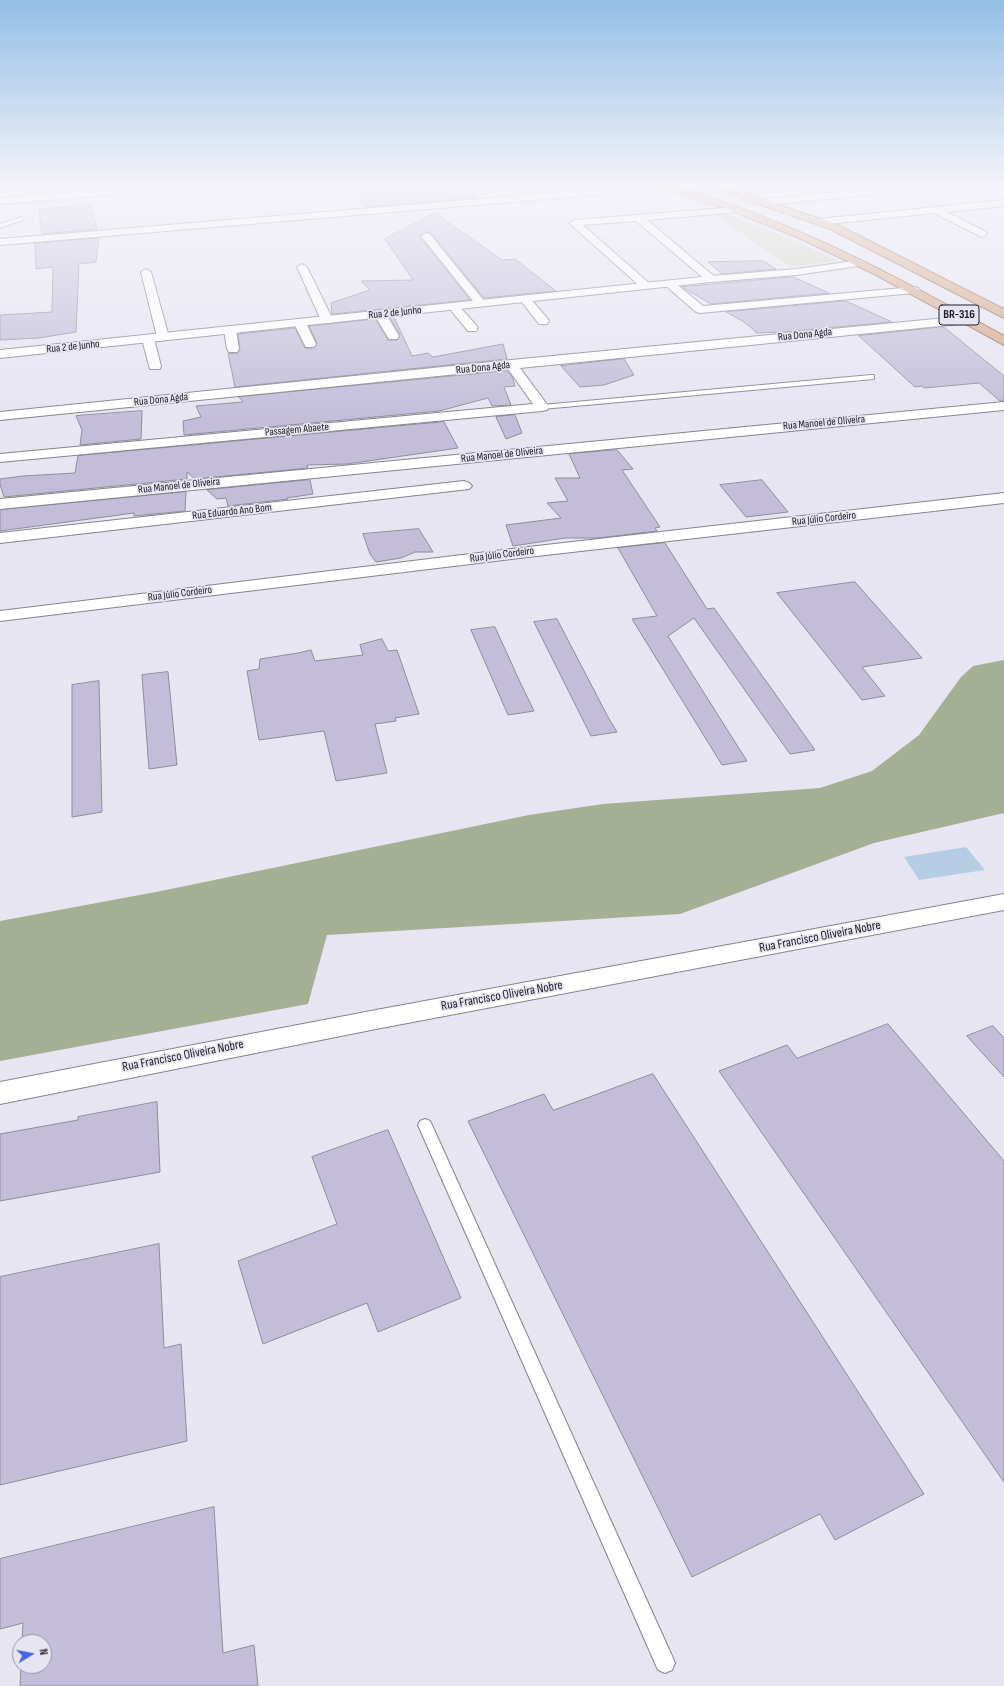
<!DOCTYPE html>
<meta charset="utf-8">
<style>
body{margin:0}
#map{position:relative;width:1004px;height:1686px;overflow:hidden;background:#e7e5f2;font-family:"Sofia Sans Condensed",sans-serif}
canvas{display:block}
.north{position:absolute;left:12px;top:1634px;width:40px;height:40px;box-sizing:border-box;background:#e7e5f2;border:1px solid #9896a0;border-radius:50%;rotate:80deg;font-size:11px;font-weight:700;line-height:16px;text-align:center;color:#212025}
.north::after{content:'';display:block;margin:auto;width:14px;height:18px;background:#4666d9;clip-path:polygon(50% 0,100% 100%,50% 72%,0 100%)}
</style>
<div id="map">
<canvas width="1004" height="1686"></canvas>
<div class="north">N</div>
</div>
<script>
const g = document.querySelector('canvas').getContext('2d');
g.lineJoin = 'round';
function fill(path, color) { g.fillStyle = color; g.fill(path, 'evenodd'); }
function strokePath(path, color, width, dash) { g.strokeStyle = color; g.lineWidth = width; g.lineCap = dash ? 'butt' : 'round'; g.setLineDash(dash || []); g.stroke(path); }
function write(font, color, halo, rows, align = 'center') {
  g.font = font + ' "Sofia Sans Condensed",sans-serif'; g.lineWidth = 3.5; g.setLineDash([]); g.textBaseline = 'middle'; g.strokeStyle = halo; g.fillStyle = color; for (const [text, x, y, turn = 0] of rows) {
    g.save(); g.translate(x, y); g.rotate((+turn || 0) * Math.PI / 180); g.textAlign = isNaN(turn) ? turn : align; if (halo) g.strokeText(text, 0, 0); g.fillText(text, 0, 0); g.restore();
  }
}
const green = new Path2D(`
 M 722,212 L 800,243 L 838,261 L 790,267 L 714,215 Z`);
const forest = new Path2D(`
 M 1004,660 L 1004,813 L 874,843 L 680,914 L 327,935 L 308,1004 L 0,1061 L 0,921 L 161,891 L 529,815 L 603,804 L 820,788 L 872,771 L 919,735 L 961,677 L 973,666 Z`);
const water = new Path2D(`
 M 966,847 L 985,870 L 919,880 L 904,857 Z`);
const building = new Path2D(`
 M 352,184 L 476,184 L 477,198 L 366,207 Z
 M 91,205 L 97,229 L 42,234 L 39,210 Z
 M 435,213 L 502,260 L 515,259 L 556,291 L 484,298 L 431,233 L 426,232 L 420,235 L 420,237 L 470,300 L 332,314 L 331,303 L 370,290 L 361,281 L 413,280 L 385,239 Z
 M 99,238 L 96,262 L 79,264 L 76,332 L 39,338 L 0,340 L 0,315 L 52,312 L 53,267 L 36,269 L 35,244 Z
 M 763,261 L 776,269 L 722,274 L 708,262 Z
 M 793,277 L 829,293 L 711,304 L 682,287 Z
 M 846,301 L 892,322 L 783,332 L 756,333 L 754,330 L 744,322 L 726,312 Z
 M 394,317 L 412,356 L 428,353 L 433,357 L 503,344 L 507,359 L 235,387 L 228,353 L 237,354 L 240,350 L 238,334 L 295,328 L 305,348 L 314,348 L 317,343 L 309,326 L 375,319 L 388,340 L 397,340 L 400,335 L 390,318 Z
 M 942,327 L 945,328 L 1004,376 L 1004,401 L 1000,401 L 979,383 L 924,388 L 922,386 L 915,387 L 859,336 Z
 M 624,359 L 634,375 L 604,385 L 580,387 L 561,366 Z
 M 507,371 L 513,378 L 515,386 L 504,387 L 511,405 L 492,406 L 488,398 L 439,411 L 184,435 L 183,421 L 201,417 L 196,406 L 243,402 L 239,397 Z
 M 142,411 L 141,439 L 80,445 L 82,430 L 76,416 Z
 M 515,415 L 522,433 L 506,439 L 496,417 Z
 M 444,422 L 458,448 L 347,464 L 307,465 L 308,468 L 195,479 L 187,472 L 187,479 L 4,497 L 0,484 L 0,479 L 23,476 L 75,473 L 78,456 Z
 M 617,450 L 633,469 L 622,470 L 660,527 L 655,528 L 657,531 L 598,538 L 565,538 L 513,546 L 506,525 L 561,518 L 547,503 L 568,501 L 555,478 L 580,478 L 569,454 Z
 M 310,480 L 313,494 L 287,498 L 288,499 L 228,506 L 226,498 L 217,499 L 207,490 Z
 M 762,480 L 788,512 L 746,517 L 720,485 Z
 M 186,492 L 185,511 L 134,516 L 134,513 L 0,531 L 0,510 Z
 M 419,529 L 433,552 L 415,552 L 401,558 L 376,562 L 370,554 L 363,534 Z
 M 665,543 L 707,609 L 714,608 L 815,750 L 790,754 L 694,618 L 668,636 L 747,761 L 722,765 L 632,619 L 657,616 L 618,548 Z
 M 855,582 L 922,658 L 862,667 L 885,696 L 862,700 L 777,593 Z
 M 557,619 L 608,717 L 617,732 L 591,736 L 534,622 Z
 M 495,627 L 520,682 L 534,711 L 508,715 L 471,630 Z
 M 382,639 L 388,651 L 397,650 L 419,714 L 395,718 L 396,721 L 375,724 L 387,773 L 336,781 L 324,731 L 259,740 L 247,671 L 259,669 L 260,659 L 298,653 L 311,650 L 315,661 L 363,655 L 360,645 Z
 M 168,672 L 177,765 L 149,769 L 142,675 Z
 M 99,681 L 102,812 L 72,817 L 72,685 Z
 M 888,1024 L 1004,1161 L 1004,1482 L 719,1071 L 787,1045 L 797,1058 Z
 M 993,1026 L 1004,1038 L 1004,1077 L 967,1036 Z
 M 653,1074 L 924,1494 L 835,1540 L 820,1514 L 692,1577 L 468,1121 L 544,1094 L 553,1110 Z
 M 157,1102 L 160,1172 L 0,1201 L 0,1134 L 78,1120 L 78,1117 Z
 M 388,1130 L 461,1298 L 378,1332 L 367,1303 L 263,1344 L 238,1261 L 337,1224 L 312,1157 Z
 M 159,1244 L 164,1348 L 181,1344 L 187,1441 L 0,1485 L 0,1277 Z
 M 214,1507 L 223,1653 L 254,1645 L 258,1686 L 20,1686 L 21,1666 L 44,1666 L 44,1642 L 22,1642 L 23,1623 L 0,1629 L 0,1559 Z`);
const service = new Path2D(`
 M 788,184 L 801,184 L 734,194 L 731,192 Z
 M 21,217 L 24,219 L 23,220 L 0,228 L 0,224 Z
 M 871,375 L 874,375 L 874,379 L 542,409 L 538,407 L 542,405 Z
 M 425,1119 L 430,1121 L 432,1125 L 672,1656 L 675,1663 L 672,1670 L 665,1673 L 658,1670 L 418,1125 L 420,1121 Z`);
const minor = new Path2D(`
 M 179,184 L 216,184 L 211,187 L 0,204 L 0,198 Z
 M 659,184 L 668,184 L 671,186 L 666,189 L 0,245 L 0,239 Z
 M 922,184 L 953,184 L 948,187 L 766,205 L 761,202 L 766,199 Z
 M 1004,200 L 1004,206 L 947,212 L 986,232 L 987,234 L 982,237 L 934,213 L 819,225 L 814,222 L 819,219 Z
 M 736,207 L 741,210 L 739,212 L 647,220 L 715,277 L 717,279 L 715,281 L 707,281 L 636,221 L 583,225 L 650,284 L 652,286 L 650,288 L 642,288 L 569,223 L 574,220 Z
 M 426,233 L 430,234 L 485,302 L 487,304 L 485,306 L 477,306 L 421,236 Z
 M 302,264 L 307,267 L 333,320 L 331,323 L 323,323 L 321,320 L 297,267 Z
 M 146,269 L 151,272 L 169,337 L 167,340 L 159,340 L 157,337 L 141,272 Z
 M 670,281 L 674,282 L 703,306 L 914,287 L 918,288 L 920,290 L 918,292 L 914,293 L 700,313 L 696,312 L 666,286 L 664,284 Z
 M 525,296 L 529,297 L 547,318 L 549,321 L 547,324 L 539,324 L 521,301 L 519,299 L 521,297 Z
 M 454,304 L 458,305 L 476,325 L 478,328 L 476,331 L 468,331 L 450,309 L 448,307 L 450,305 Z
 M 380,310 L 384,312 L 386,314 L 399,336 L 397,339 L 389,339 L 387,336 L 374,314 L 376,312 Z
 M 966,316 L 970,317 L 972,320 L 970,323 L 520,368 L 549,407 L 547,410 L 542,411 L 0,462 L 0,454 L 533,404 L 508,369 L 0,420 L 0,412 L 511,360 Z
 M 300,319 L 304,320 L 306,323 L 316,344 L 314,347 L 306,347 L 304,344 L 294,323 L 296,320 Z
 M 230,326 L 234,327 L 236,330 L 239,349 L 237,352 L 229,352 L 227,349 L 224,330 L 226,327 Z
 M 148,335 L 152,336 L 154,339 L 161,366 L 160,369 L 150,369 L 149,366 L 142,339 L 144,336 Z
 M 1004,402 L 1004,410 L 0,509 L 0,499 Z
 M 464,481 L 469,483 L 472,486 L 469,489 L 0,543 L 0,533 Z
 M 1004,493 L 1004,503 L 528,557 L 0,621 L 0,611 L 528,547 Z
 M 1004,894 L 1004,910 L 376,1029 L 0,1104 L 0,1082 L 376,1010 Z`);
const tertiary = new Path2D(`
 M 861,260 L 866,263 L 865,265 L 796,275 L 711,282 L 0,358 L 0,350 L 711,276 L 796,269 Z`);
const trunk = new Path2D(`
 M 653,184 C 675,182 699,193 720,201 C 820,235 912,285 1004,336 L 1004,345 L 876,275 L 799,238 L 727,209 L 655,186 Z
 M 706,184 L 718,184 L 838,225 L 1004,309 L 1004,318 L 830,229 L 707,186 Z`);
const farStreetnames = [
 ["Rua 2 de Junho",395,313,-6],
 ["Rua Dona Agda",805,335,-6],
 ["Rua 2 de Junho",73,347,-6],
 ["Rua Dona Agda",483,368,-6],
 ["Rua Dona Agda",161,400,-6],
 ["Rua Manoel de Oliveira",824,423,-5],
 ["Passagem Abaete",297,430,-5],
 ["Rua Manoel de Oliveira",502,455,-6],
 ["Rua Manoel de Oliveira",179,486,-6],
 ["Rua Eduardo Ano Bom",232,512,-6],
 ["Rua Júlio Cordeiro",824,519,-6],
 ["Rua Júlio Cordeiro",502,555,-7],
 ["Rua Júlio Cordeiro",180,594,-7]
];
const shields = [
 [959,315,40]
];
const shieldNames = [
 ["BR-316",959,315]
];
const streetNames = [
 ["Rua Francisco Oliveira Nobre",820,937,-11],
 ["Rua Francisco Oliveira Nobre",502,996,-10],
 ["Rua Francisco Oliveira Nobre",183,1056,-11]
];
fill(green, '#cfd7c2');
fill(forest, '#a4af93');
fill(water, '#b5cde4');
fill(building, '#c3bdda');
strokePath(building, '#8f8c99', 1);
strokePath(service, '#85838f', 2);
strokePath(minor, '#85838f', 2);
strokePath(tertiary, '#85838f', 2);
strokePath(trunk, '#916a52', 2);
fill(service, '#fff');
fill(minor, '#fff');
fill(tertiary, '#fff');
fill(trunk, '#d7a888');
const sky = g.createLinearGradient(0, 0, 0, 420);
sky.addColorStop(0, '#93bee6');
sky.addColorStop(0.44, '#f4f3f9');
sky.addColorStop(1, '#f4f3f900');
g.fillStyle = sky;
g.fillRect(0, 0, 1004, 420);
write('11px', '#212025', '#e7e5f2', farStreetnames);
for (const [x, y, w] of shields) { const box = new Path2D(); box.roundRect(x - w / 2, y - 10, w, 20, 3); g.fillStyle = '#e7e5f2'; g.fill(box); strokePath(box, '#212025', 1); }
write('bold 12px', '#212025', null, shieldNames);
write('13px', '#212025', '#e7e5f2', streetNames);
</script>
